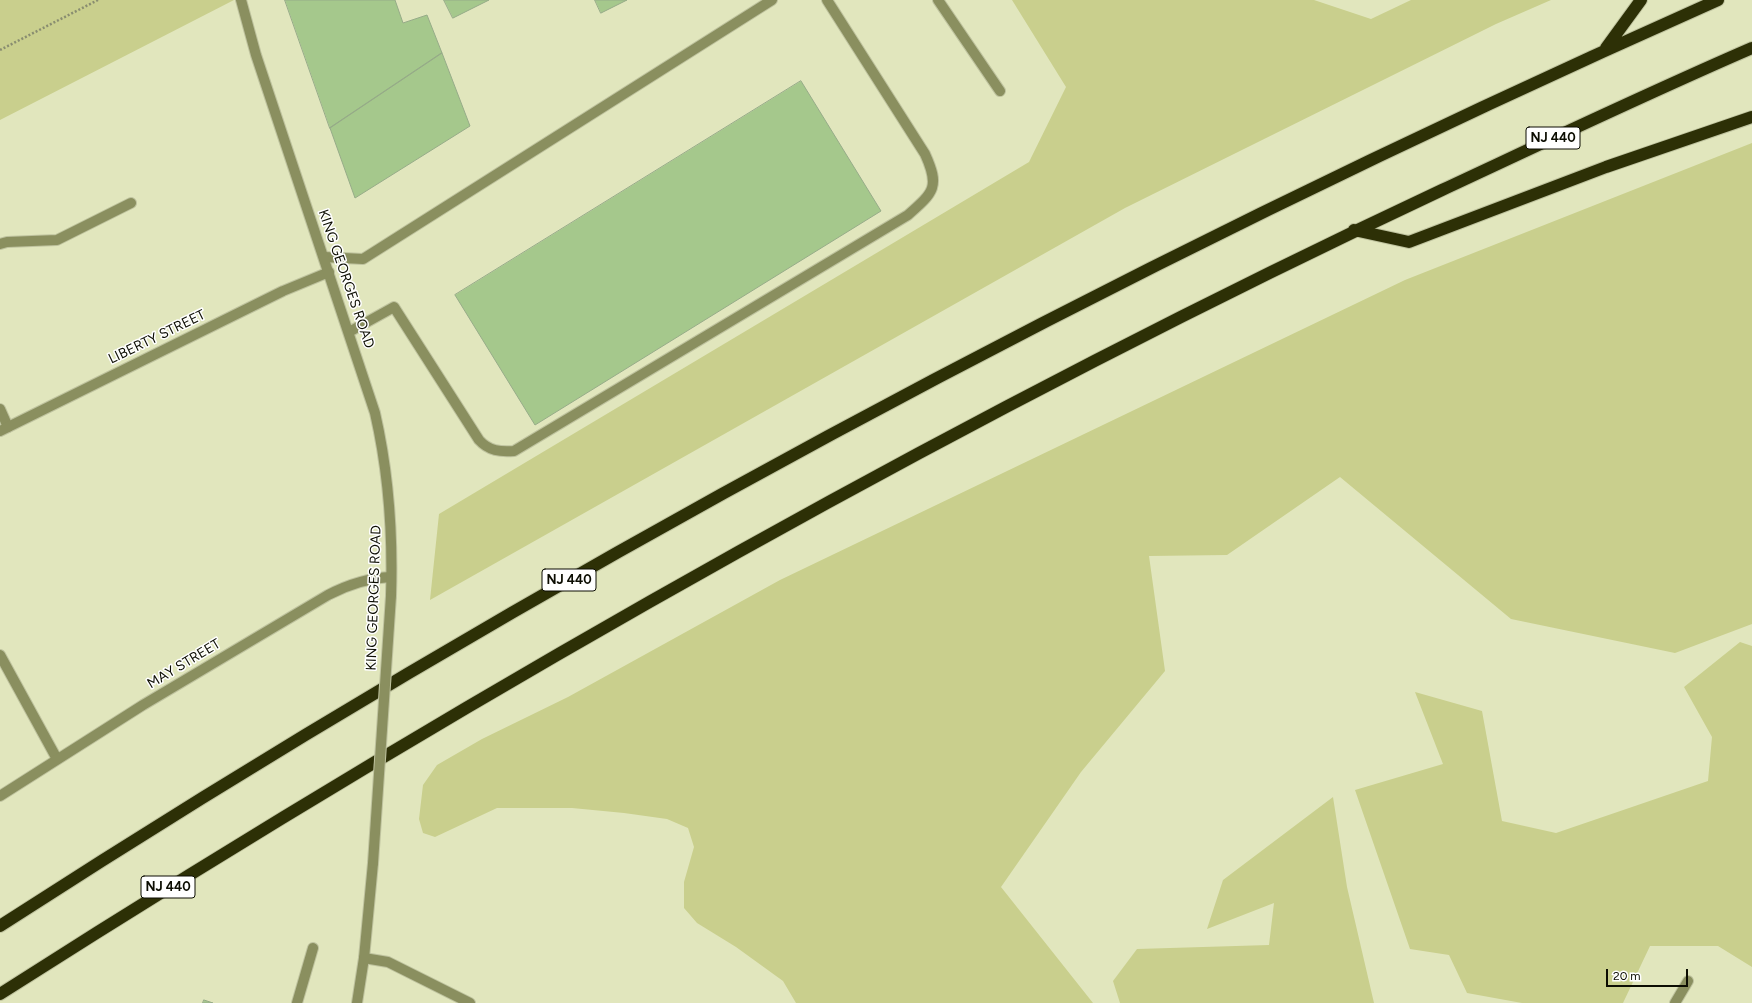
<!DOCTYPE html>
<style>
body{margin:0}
#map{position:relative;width:1752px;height:1003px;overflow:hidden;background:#e1e6bd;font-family:Figtree,sans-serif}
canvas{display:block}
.scale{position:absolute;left:1606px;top:969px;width:82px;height:18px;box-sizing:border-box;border:2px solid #0c0d02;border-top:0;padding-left:5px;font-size:12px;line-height:14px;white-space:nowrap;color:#0c0d02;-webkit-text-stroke:3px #fff;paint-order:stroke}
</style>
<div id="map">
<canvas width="1752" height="1003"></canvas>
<div class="scale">20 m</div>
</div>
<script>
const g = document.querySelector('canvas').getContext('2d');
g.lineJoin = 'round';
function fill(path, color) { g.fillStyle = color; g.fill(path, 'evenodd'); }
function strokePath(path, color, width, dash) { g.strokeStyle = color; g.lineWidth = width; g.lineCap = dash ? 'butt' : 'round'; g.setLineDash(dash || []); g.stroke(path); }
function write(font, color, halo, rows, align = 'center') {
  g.font = font + ' Figtree,sans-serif'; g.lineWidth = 3; g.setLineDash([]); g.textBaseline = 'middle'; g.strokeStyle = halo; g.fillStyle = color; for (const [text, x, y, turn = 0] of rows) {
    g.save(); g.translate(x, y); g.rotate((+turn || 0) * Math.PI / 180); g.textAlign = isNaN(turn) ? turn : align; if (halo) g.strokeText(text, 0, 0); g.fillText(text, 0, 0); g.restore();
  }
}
const green = new Path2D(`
 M 0,0 L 234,0 L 0,120 Z
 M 1012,0 L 1314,0 L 1371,19 L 1411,0 L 1551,0 L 1496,24 L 1125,208 L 430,600 L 439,514 L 1029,162 L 1066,87 Z
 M 1752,143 L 1752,624 L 1675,653 L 1511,619 L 1340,477 L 1227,555 L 1149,556 L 1165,671 L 1081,772 L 1001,887 L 1093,1003 L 796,1003 L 783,981 L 736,947 L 697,923 L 684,908 L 684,882 L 694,847 L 688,828 L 667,819 L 624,813 L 572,808 L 497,808 L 435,837 L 423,833 L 419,819 L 423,785 L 437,765 L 482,739 L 568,697 L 780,580 L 1405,280 Z
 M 1740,642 L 1752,646 L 1752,967 L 1718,946 L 1650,946 L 1623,1003 L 1522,1003 L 1467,993 L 1449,955 L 1410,949 L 1355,790 L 1443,764 L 1415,692 L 1482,711 L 1502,821 L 1556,833 L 1708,781 L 1712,737 L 1684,687 Z
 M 1333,797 L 1347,887 L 1374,1003 L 1120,1003 L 1113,981 L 1137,949 L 1269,945 L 1274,903 L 1207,929 L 1223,880 Z`);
const building = new Path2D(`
 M 285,0 L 395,0 L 403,23 L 427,15 L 442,53 L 330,128 Z
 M 444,0 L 489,0 L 453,18 Z
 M 595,0 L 627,0 L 601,13 Z
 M 442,53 L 470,126 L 355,198 L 330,128 Z
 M 801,81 L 881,211 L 535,425 L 455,295 Z
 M 204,1000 L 213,1003 L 203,1003 Z`);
const path = new Path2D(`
 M 0,50 L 98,0`);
const service = new Path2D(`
 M 938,0 L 1000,91
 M 0,244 L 7,242 L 57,240 L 131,203
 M 324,257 L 363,259 L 772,0
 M 349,332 L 394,307 L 479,440 C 489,451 500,452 514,451 L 908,215 C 934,192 940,187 925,154 L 827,0
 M 0,409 L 8,427
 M 0,655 L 57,759
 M 364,958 L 388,962 L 470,1003
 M 297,1003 L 313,948
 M 1675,1003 L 1688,981`);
const minor = new Path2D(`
 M 0,431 L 283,291 L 329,272
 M 0,796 L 143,705 L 328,595 C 349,584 368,578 391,577`);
const tertiary = new Path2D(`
 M 241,0 L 256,55 L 375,413 C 389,474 393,534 391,596
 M 357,1003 L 364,958 L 373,863`);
const motorway = new Path2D(`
 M 1606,48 L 1641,0
 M 1354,230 L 1409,242 L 1606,167 L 1752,117
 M 0,926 C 547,572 1123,264 1718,0
 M 0,994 C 464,698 943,424 1442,190 C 1545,142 1648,93 1752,48`);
const tertiaryBridge = new Path2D(`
 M 373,863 L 391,596`);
const shields = [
 [1553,138,54],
 [569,580,54],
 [168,887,54]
];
const shieldNames = [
 ["NJ 440",1553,138],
 ["NJ 440",569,580],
 ["NJ 440",168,887]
];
const streetNames = [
 ["KING GEORGES ROAD",346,279,71],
 ["LIBERTY STREET",157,337,-26],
 ["KING GEORGES ROAD",374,598,-88],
 ["MAY STREET",184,664,-31]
];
fill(green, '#c9cf8d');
fill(building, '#a5c88c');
strokePath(building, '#96ab88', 1);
strokePath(service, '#bfc39f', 12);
strokePath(minor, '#bfc39f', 12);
strokePath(tertiary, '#bfc39f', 12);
strokePath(motorway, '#bfc39f', 14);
strokePath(path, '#898d70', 2.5, [2, 2]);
strokePath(service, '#8a8f5f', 10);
strokePath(minor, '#8a8f5f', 10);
strokePath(tertiary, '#8a8f5f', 10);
strokePath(motorway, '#2d3006', 12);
strokePath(tertiaryBridge, '#bfc39f', 12, []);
strokePath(tertiaryBridge, '#8a8f5f', 10);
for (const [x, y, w] of shields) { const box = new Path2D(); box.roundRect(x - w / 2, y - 11, w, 22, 3); g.fillStyle = '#fff'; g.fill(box); strokePath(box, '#0c0d02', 1); }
write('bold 13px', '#0c0d02', null, shieldNames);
write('14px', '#0c0d02', '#fff', streetNames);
</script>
